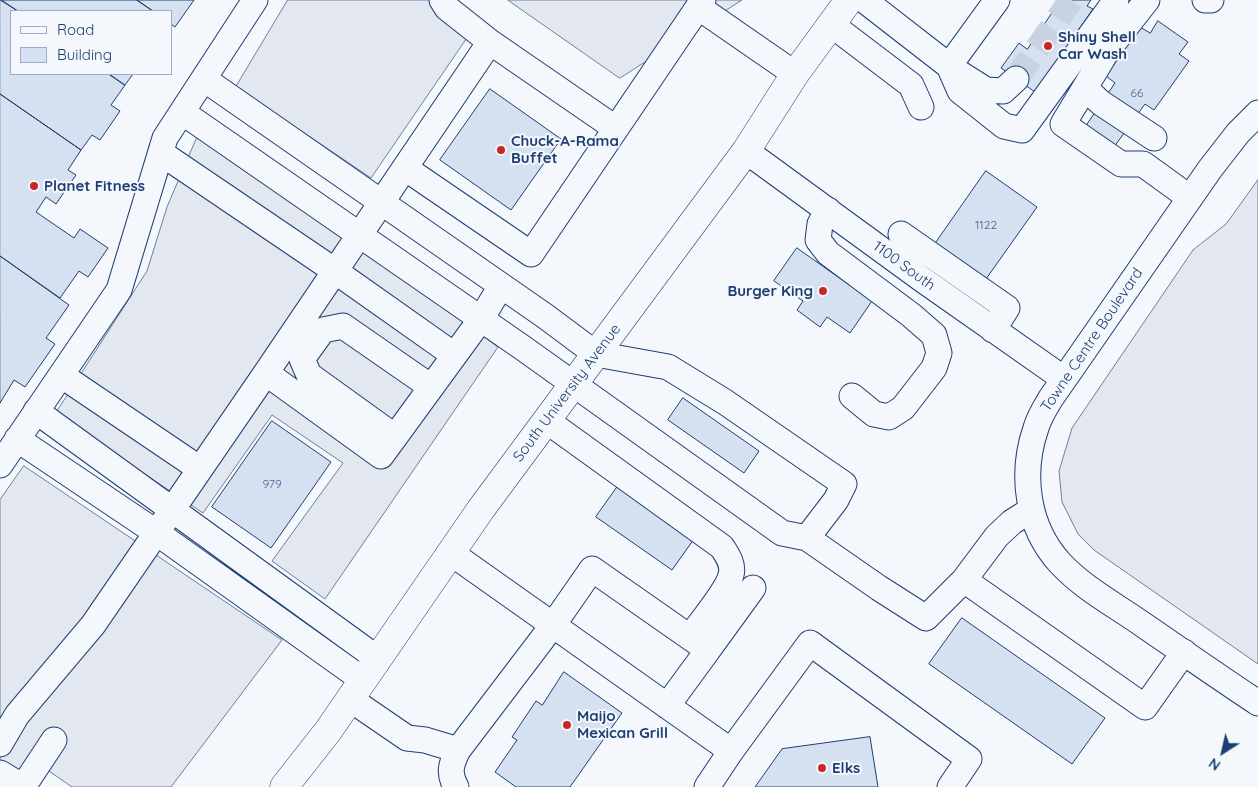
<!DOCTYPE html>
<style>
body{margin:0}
#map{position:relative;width:1258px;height:787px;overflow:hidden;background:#f4f7fb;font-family:Quicksand,sans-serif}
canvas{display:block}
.legend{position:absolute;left:10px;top:10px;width:162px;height:65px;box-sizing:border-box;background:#f4f7fb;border:1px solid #9eadc5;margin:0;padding:6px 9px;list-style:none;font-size:15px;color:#1d3f73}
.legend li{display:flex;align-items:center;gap:10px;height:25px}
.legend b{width:25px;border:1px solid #9eadc5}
.north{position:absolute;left:1198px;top:727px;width:50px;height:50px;-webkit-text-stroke:4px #f4f7fb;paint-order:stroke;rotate:215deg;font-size:14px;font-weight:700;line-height:20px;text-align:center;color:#1d3f73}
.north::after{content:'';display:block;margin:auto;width:18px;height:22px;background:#1d3f73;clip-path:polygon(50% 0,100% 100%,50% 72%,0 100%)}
</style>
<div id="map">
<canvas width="1258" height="787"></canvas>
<ul class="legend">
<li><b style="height:6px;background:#f4f7fb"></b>Road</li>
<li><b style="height:14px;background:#d5e0f0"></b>Building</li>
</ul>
<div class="north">N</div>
</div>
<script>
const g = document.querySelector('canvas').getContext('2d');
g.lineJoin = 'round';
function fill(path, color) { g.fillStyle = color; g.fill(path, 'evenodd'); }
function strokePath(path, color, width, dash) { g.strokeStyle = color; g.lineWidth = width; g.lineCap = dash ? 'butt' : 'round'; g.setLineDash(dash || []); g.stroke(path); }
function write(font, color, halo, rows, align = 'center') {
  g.font = font + ' Quicksand,sans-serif'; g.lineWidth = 4; g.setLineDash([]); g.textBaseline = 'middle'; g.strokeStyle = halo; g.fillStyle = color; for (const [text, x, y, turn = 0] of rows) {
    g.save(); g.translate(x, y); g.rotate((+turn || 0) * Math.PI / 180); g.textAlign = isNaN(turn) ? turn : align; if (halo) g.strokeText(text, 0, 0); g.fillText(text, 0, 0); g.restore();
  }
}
const parking = new Path2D(`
 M 288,0 L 433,0 L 473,29 L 371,178 L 236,87 Z
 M 508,0 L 742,0 L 620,78 Z
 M 199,133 L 498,347 L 325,599 L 272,561 L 343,463 L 272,415 L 203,513 L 55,414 L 147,271 L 167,207 Z
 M 1258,180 L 1258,664 L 1094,550 L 1078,534 L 1062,502 L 1059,471 L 1072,428 L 1193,250 L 1226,224 Z
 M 24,466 L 282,640 L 171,787 L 72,787 L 49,771 L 0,787 L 0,500 Z`);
const building = new Path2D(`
 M 0,0 L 18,11 L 11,11 L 11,74 L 109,74 L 125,85 L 111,105 L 120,111 L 100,140 L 92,135 L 81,150 L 0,94 Z
 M 2,0 L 137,0 L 153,11 L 18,11 Z
 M 137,0 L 194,0 L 175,27 L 171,24 L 171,11 L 153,11 Z
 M 1061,0 L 1091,0 L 1087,6 L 1093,9 L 1035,92 L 1001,68 L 1019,43 L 1027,49 Z
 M 1158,21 L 1188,42 L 1179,54 L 1189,61 L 1154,110 L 1145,104 L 1114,147 L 1085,127 L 1115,83 L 1106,76 L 1140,27 L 1150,33 Z
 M 109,74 L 133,74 L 125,85 Z
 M 490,89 L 561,139 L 511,210 L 440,160 Z
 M 0,94 L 81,150 L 68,170 L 76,175 L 56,204 L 46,197 L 36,212 L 74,238 L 80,229 L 108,248 L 88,277 L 79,271 L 60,298 L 0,256 Z
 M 986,171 L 1037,207 L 986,279 L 935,244 Z
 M 797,248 L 872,301 L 850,333 L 827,317 L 820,327 L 797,310 L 803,301 L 774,281 Z
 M 0,256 L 69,305 L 46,338 L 55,344 L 25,387 L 14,380 L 0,403 Z
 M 683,398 L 759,451 L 744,473 L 668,420 Z
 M 272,421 L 331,462 L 271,548 L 212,507 Z
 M 618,486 L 694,539 L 672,570 L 596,517 Z
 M 962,618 L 1105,718 L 1072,764 L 929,664 Z
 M 564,672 L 622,713 L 570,787 L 516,787 L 495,772 L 517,740 L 512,737 L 536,701 L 542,705 Z
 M 870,737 L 878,787 L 755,787 L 782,749 Z`);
const minorTunnel = new Path2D(`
 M 1016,79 L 1071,0`);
const minor = new Path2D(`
 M 442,0 L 447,8 L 490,42 L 615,128
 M 864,0 L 949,66 L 997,0
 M 1147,0 L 1107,51 L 1063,124 L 1121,164 L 1143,164 L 1190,198
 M 1205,0 L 1211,0
 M 698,7 L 795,74
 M 832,25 L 911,85 L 921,107
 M 949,66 L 960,91 L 1004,126 L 1022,130 L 1116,0
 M 959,73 L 986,90 L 1003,91 L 1016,79
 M 1085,88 L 1101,103 L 1154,138
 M 182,112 L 523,348 L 782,533 L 807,538 L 836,500 L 844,484 L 725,402 L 668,367 L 596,354 L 545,316 L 204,79
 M 1258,113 L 1238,133 L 1210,169 L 1051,398 C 1045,408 1039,417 1036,428 C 1020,474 1027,527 1060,563 C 1084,589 1117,606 1145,626 C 1183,652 1220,678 1258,703
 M 746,151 L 923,280 L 1064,379
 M 161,153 L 335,271 L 454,355
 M 405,168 L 531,254 L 703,0
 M 828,210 L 820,224 L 818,240 L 828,253 L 911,315 L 934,335 L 939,353 L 934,368 L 903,408 L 889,417 L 874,414 L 852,396
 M 901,234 L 1007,308 L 993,330
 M 266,373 L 381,456 L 481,319 L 501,286
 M 61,375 L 200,469
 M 36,411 L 378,659
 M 547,421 L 722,547 C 727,555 734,564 731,575 C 728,590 700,623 690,637
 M 395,437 L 309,375 L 302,359 L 323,330 L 343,326 L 431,387
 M 17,439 L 157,533 L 363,680
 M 0,465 L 119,290 L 165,138 L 255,0
 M 807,538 L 879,588 L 926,618 L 964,580 L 997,536 L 1012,522 L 1031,510
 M 451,553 L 731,751
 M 964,580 L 1145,707 L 1184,652
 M 708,650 L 753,588
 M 350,699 L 407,738 L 425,740 L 458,750
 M 0,744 L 17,715 L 93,625 L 266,373 L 490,42
 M 0,773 L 23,787 L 54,740
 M 456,787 C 448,773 451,764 458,750 L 553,625 L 592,569 L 708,650 L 667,706
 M 707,787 L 731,751 L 810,643 L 969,759 L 950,787`);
const highway = new Path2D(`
 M 284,787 L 328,731 L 481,509 L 746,151 L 795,74 L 849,0`);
const markers = [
 [1048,46,5,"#c62828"],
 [501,150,5,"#c62828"],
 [34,186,5,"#c62828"],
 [823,291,5,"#c62828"],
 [567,725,5,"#c62828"],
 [822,768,5,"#c62828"]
];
const numberNames = [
 ["66",1137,93],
 ["1122",986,225],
 ["979",272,484]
];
const poiNames = [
 ["Shiny Shell",1058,37],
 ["Car Wash",1058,54],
 ["Chuck-A-Rama",511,141],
 ["Buffet",511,158],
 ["Planet Fitness",44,186],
 ["Burger King",813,291,"right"],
 ["Maijo",577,716],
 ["Mexican Grill",577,733],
 ["Elks",832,768]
];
const streetNames = [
 ["1100 South",904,266,36],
 ["Towne Centre Boulevard",1092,340,-56],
 ["South University Avenue",567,393,-53]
];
fill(parking, '#e3e8f0');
strokePath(parking, '#687fa3', 1);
fill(building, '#d5e0f0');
strokePath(building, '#1d3f73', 1);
strokePath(minorTunnel, '#c9d2e0', 25, [25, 12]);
strokePath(minor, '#1d3f73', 27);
strokePath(highway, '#1d3f73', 29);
strokePath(minor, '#f4f7fb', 25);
strokePath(highway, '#f4f7fb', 28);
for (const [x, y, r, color] of markers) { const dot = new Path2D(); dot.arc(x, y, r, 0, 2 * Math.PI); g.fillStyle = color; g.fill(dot); strokePath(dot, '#f4f7fb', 2); }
write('12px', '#4b6792', null, numberNames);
write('bold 15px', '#1d3f73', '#f4f7fb', poiNames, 'left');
write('15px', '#1d3f73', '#f4f7fb', streetNames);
</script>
